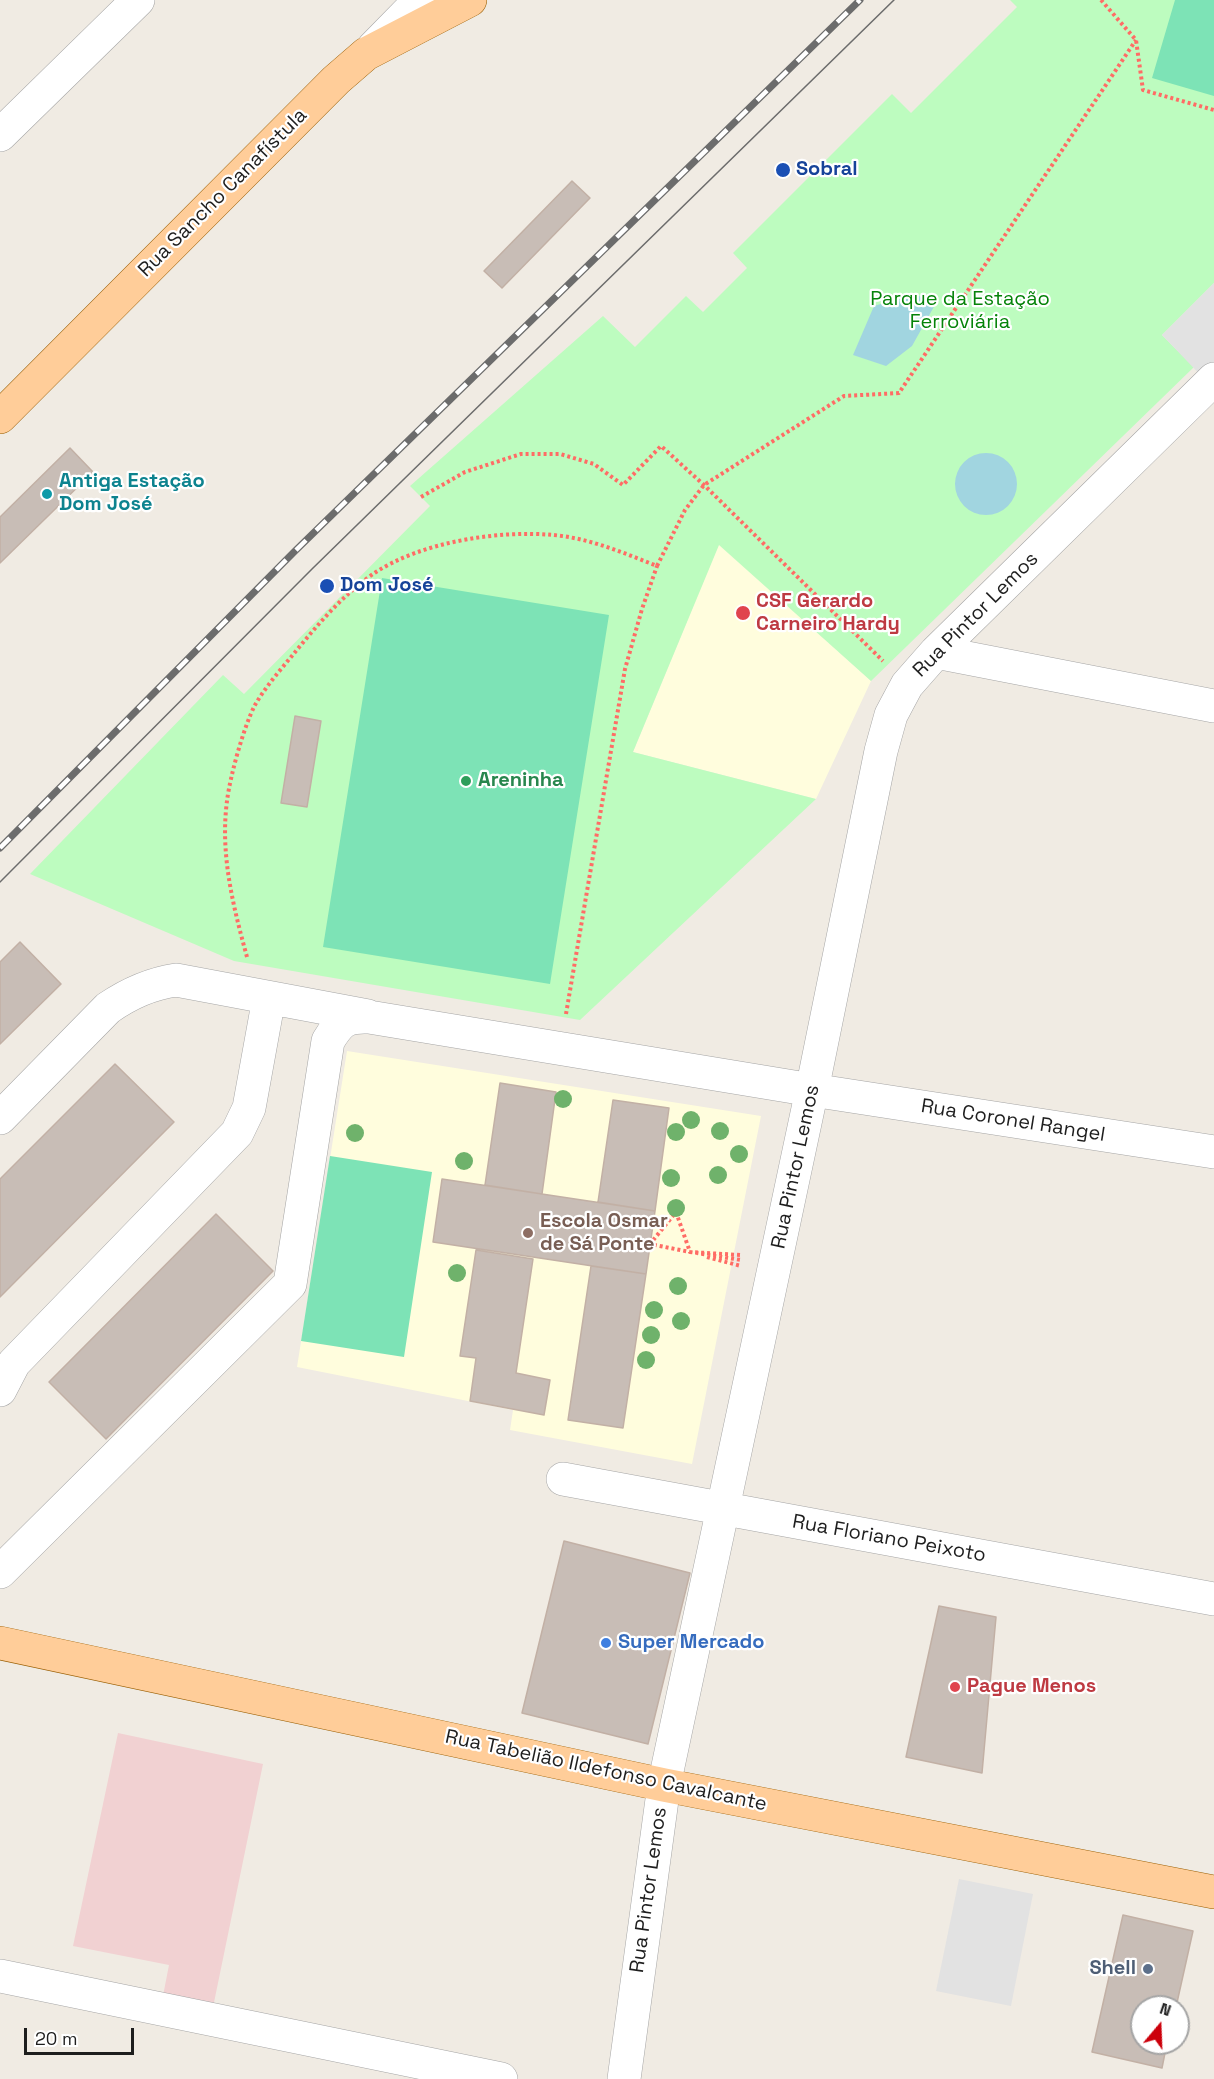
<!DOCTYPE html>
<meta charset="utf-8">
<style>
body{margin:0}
#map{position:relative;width:1214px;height:2079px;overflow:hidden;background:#f0ebe3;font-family:"Space Grotesk",sans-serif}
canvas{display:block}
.north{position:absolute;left:1130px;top:1995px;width:60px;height:60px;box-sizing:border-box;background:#fff;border:2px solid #a5a5a5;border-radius:50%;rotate:19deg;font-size:16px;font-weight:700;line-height:24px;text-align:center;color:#1e1e1e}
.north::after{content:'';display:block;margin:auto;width:21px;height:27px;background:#cc000b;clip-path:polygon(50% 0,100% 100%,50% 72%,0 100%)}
.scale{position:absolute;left:24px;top:2028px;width:110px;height:27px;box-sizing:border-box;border:3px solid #1e1e1e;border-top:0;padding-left:8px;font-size:18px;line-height:21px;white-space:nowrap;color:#1e1e1e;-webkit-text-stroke:4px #fff;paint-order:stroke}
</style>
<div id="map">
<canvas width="1214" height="2079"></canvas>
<div class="north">N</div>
<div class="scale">20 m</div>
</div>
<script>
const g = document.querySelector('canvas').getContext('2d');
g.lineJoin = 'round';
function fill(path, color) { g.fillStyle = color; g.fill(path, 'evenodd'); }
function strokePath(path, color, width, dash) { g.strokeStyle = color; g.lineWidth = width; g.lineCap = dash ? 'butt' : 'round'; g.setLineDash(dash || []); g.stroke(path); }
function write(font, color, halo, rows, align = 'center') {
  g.font = font + ' "Space Grotesk",sans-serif'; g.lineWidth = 4.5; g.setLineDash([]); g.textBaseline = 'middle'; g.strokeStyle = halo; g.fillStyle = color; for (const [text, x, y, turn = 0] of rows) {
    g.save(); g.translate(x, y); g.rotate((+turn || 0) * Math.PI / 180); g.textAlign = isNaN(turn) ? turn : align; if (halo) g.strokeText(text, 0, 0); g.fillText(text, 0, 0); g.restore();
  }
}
const commercial = new Path2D(`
 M 118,1733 L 263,1764 L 211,2017 L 161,2006 L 169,1965 L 73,1946 Z`);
const education = new Path2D(`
 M 719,544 L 871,681 L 816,799 L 633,752 Z
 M 347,1051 L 761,1116 L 692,1464 L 510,1430 L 513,1410 L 297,1367 Z`);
const park = new Path2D(`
 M 1010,0 L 1214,0 L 1214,283 L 1162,335 L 1194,367 L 871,681 L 719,545 L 633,752 L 816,799 L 580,1020 L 234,961 L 30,874 L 223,675 L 244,694 L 430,506 L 410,486 L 603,316 L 635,347 L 686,296 L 703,312 L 747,268 L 733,253 L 892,94 L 911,113 L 1017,7 Z`);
const pitch = new Path2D(`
 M 1175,0 L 1214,0 L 1214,96 L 1152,78 Z
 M 382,578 L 609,615 L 550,984 L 323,947 Z
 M 330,1156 L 432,1172 L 404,1357 L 301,1341 Z`);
const parking = new Path2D(`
 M 1214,283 L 1214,379 L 1209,384 L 1162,335 Z
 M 959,1879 L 1033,1894 L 1011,2006 L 936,1991 Z`);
const water = new Path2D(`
 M 914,294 L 936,303 L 912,346 L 886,366 L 853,355 L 874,306 Z
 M955 484a31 31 0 1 1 62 0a31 31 0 1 1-62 0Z`);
const building = new Path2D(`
 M 572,181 L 590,198 L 502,288 L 484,271 Z
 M 70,448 L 93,472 L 0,563 L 0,517 Z
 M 295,716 L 321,721 L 307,807 L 281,803 Z
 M 20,942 L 61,984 L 0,1044 L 0,962 Z
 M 115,1064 L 174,1122 L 0,1297 L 0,1179 Z
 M 500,1083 L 556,1092 L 542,1194 L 485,1185 Z
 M 613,1100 L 669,1108 L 655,1211 L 598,1202 Z
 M 442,1179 L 655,1211 L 646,1274 L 433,1242 Z
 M 216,1214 L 273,1271 L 106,1439 L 49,1382 Z
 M 476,1250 L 533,1259 L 516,1373 L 550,1380 L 544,1415 L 470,1401 L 476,1358 L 460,1356 Z
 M 591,1266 L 646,1274 L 623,1428 L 568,1420 Z
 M 564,1541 L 690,1573 L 648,1744 L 522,1713 Z
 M 939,1606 L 996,1617 L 982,1773 L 906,1757 Z
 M 1123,1915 L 1193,1931 L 1176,2007 L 1142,2007 L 1142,2043 L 1167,2043 L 1162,2068 L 1092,2052 Z`);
const path = new Path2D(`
 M 1101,0 L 1136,40 L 1143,90 L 1214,110
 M 421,497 L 465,472 L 521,454 L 560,454 L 594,464 L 623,485 L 661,446 L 704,485 L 883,661
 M 247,957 C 233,906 220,854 227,801 C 230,776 244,726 255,705 C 266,686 282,668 296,651 C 319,623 344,594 373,574 C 420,542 498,530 553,535 C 589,538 624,553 657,566 L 685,510 L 704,485 L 844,396 L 899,393 L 1136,40
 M 566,1014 L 625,669 L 642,609 L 657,566
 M 740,1255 L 690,1252 L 650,1244 L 676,1212 L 690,1252 L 741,1260
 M 707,1257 L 741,1266`);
const minor = new Path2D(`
 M 373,48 L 420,0
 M 0,135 L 138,0
 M 936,652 L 1214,706
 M 0,1118 L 108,1008 C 130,993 150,984 176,980 L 368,1016
 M 0,1390 L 14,1363 L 237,1133 L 249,1108 L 269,998
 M 563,1479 L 1214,1599
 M 0,1572 L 290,1284 L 328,1041 C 340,1021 346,1016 369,1017 L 812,1090 L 1214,1152
 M 0,1976 L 501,2079
 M 624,2079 L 664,1785 L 812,1090 L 881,751 L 891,715 L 907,685 L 936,652 L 1214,379`);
const major = new Path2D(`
 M 0,417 L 336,80 L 366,54 L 470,0
 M 0,1643 L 664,1785 L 1214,1892`);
const tram = new Path2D(`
 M 0,882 L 312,569 L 894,0`);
const rail = new Path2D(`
 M 0,848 L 295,551 L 860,0`);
const trees = [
 [563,1099],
 [691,1120],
 [720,1131],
 [676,1132],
 [355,1133],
 [739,1154],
 [464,1161],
 [718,1175],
 [671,1178],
 [676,1208],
 [457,1273],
 [678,1286],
 [654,1310],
 [681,1321],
 [651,1335],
 [646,1360]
];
const markers = [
 [783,170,8,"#1a4fb4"],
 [47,494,6,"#0f9aa8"],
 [327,586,8,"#1a4fb4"],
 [743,613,8,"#e0444e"],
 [466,781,6,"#2e9e5b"],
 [528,1233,6,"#8d6e63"],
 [606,1643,6,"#3f7fe0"],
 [955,1687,6,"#e0444e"],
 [1148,1969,6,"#5c6f8a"]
];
const transitNames = [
 ["Sobral",796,170],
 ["Dom José",340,586]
];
const streetNames = [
 ["Rua Sancho Canafístula",223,193,-45],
 ["Rua Pintor Lemos",976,615,-45],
 ["Rua Coronel Rangel",1013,1121,9],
 ["Rua Pintor Lemos",796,1167,-78],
 ["Rua Floriano Peixoto",889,1539,10],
 ["Rua Tabelião Ildefonso Cavalcante",606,1771,12],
 ["Rua Pintor Lemos",649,1890,-82]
];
const parkNames = [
 ["Parque da Estação",960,300],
 ["Ferroviária",960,323]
];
const cultureNames = [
 ["Antiga Estação",59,482],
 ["Dom José",59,505]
];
const healthNames = [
 ["CSF Gerardo",756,602],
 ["Carneiro Hardy",756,625],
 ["Pague Menos",967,1687]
];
const leisureNames = [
 ["Areninha",478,781]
];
const educationNames = [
 ["Escola Osmar",540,1222],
 ["de Sá Ponte",540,1245]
];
const shopNames = [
 ["Super Mercado",618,1643]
];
const serviceNames = [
 ["Shell",1136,1969]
];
fill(commercial, '#f1d1d2');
fill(education, '#fffddd');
fill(park, '#bdfcbf');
fill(pitch, '#7de3b6');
fill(parking, '#e2e2e2');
fill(water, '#a1d5e0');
fill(building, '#c8bdb6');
strokePath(building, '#c2b0a5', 1.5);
strokePath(minor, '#a5a5a5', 34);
strokePath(major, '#985d00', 34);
strokePath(path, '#ff6c65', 4, [3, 3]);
strokePath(minor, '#fff', 33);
strokePath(major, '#ffcd99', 33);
strokePath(tram, '#6c6c6c', 1.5);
strokePath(rail, '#6c6c6c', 7);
strokePath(rail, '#fff', 4.5, [14]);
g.fillStyle = '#6fb26b';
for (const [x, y] of trees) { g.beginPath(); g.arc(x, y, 9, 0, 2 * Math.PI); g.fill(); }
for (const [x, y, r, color] of markers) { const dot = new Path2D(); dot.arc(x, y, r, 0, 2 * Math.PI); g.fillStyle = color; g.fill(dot); strokePath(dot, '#fff', 2); }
write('bold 20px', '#164399', '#fff', transitNames, 'left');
write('20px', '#1e1e1e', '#fff', streetNames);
write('20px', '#058309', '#fff', parkNames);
write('bold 20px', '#0d838f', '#fff', cultureNames, 'left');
write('bold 20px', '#be3a42', '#fff', healthNames, 'left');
write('bold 20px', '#27864d', '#fff', leisureNames, 'left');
write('bold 20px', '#785e54', '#fff', educationNames, 'left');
write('bold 20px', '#366cbe', '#fff', shopNames, 'left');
write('bold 20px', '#4e5e75', '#fff', serviceNames, 'right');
</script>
